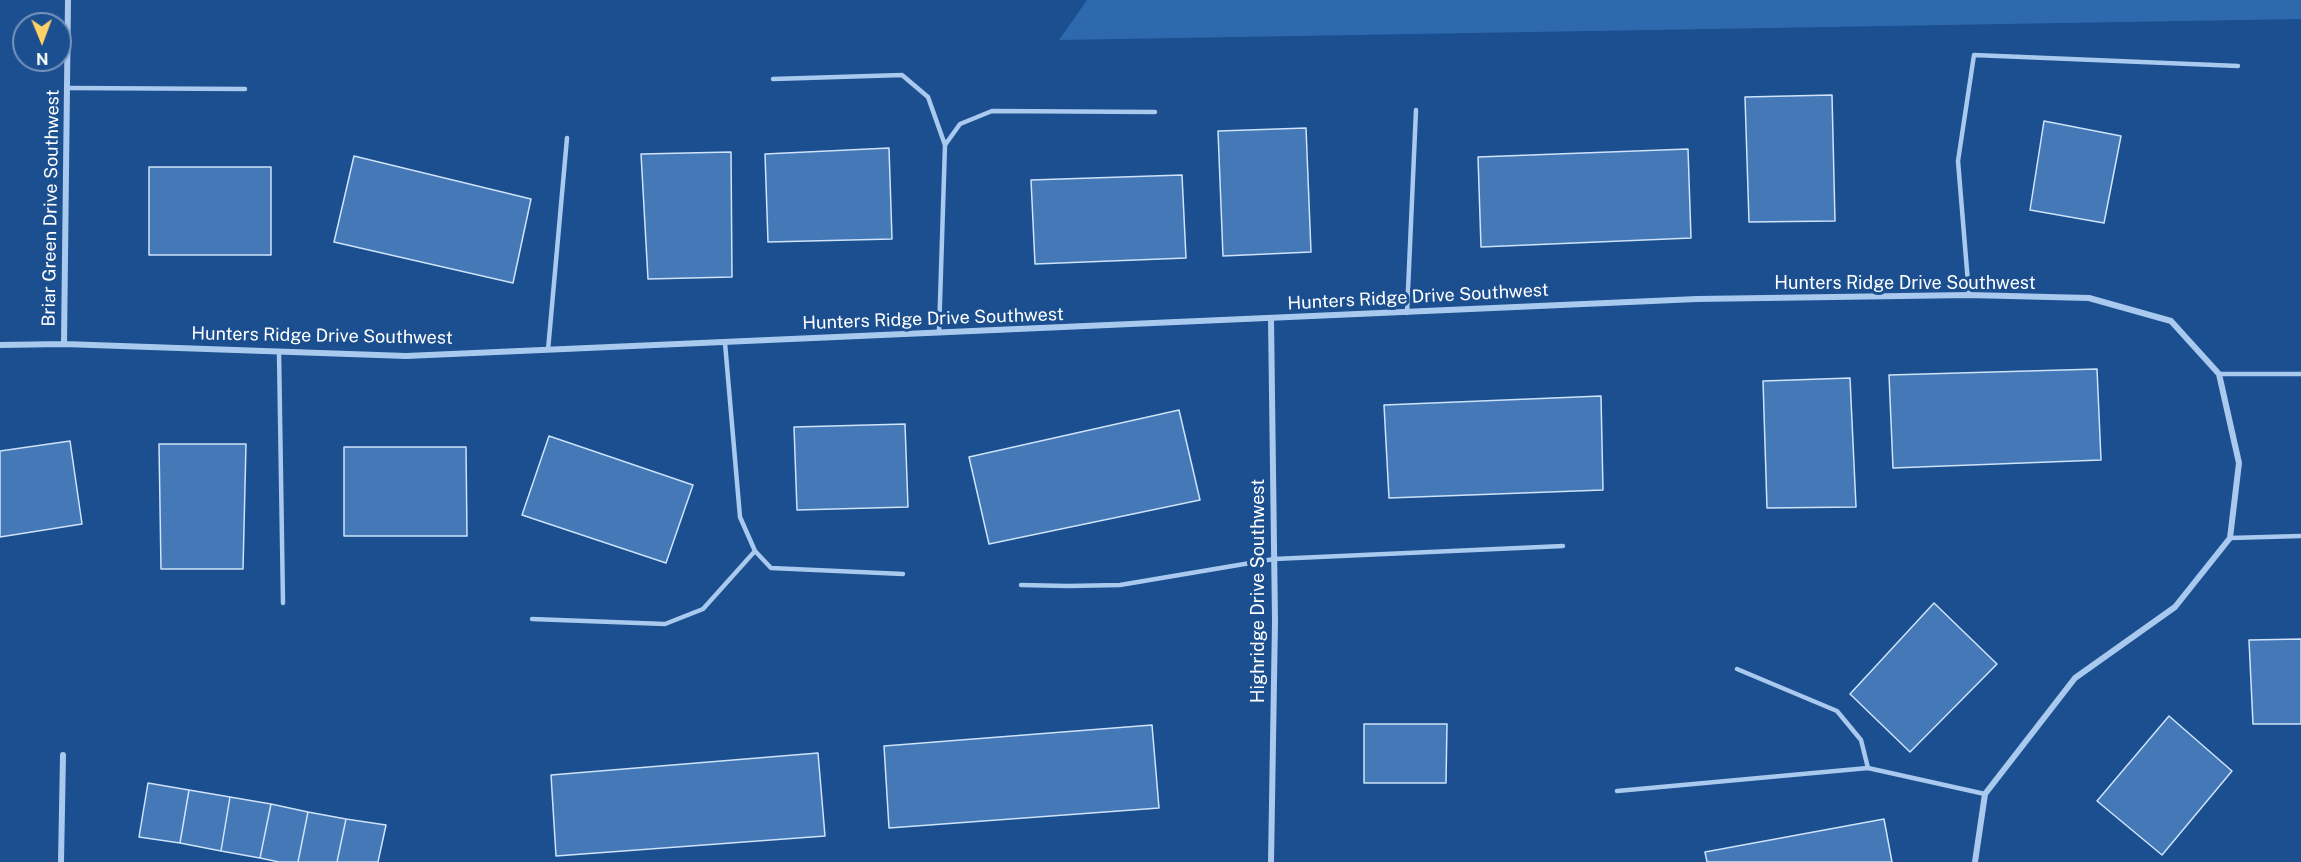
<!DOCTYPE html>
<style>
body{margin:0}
#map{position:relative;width:2301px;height:862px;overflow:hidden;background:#1b4f8f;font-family:"Public Sans",sans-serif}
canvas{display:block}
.north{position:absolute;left:12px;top:12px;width:60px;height:60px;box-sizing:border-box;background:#1b4f8f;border:2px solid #7695bc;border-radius:50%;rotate:179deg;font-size:16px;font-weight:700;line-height:24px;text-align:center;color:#fff}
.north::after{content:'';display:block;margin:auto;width:21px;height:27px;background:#ffd166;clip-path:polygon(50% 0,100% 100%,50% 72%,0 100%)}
</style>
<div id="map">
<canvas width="2301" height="862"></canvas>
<div class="north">N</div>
</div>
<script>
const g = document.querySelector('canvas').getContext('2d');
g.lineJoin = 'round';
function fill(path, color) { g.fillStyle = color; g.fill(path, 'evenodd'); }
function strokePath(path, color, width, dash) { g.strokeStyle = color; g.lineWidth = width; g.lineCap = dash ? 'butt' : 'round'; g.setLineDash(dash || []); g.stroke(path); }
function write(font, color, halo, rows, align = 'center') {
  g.font = font + ' "Public Sans",sans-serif'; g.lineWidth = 6; g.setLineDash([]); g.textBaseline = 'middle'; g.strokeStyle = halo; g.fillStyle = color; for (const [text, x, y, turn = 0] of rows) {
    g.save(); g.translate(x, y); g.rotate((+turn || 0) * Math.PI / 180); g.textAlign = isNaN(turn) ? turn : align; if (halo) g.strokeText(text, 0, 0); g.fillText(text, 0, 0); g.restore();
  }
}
const green = new Path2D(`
 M 1087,0 L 2301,0 L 2301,19 L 1059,40 Z`);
const building = new Path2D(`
 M 1832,95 L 1835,221 L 1749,222 L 1745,97 Z
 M 2044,121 L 2121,136 L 2104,223 L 2030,210 Z
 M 1306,128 L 1311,252 L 1223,256 L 1218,131 Z
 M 889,148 L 892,239 L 768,242 L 765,154 Z
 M 1688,149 L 1691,238 L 1481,247 L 1478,157 Z
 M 731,152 L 732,277 L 648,279 L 641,154 Z
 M 354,156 L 531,199 L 513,283 L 334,242 Z
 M 149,167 L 271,167 L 271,255 L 149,255 Z
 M 1182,175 L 1186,258 L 1035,264 L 1031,180 Z
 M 2097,369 L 2101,460 L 1893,468 L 1889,375 Z
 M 1850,378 L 1856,507 L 1767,508 L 1763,381 Z
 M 1601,396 L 1603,490 L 1389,498 L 1384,405 Z
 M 1179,410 L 1200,500 L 989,544 L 969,457 Z
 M 905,424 L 908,507 L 797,510 L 794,427 Z
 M 549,436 L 693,485 L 666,563 L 522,515 Z
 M 70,441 L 82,524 L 0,537 L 0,451 Z
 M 159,444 L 246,444 L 243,569 L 161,569 Z
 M 344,447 L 466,447 L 467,536 L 344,536 Z
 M 1934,603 L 1997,664 L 1910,752 L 1850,694 Z
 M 2301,639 L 2301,724 L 2253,724 L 2249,640 Z
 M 2169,716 L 2232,771 L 2162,855 L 2097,801 Z
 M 1364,724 L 1447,724 L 1446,783 L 1364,783 Z
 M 1152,725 L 1159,808 L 889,828 L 884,746 Z
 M 818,753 L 825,836 L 556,856 L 551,775 Z
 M 148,783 L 189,790 L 180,843 L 139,837 Z
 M 189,790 L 230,797 L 221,851 L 180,843 Z
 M 230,797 L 271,804 L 260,858 L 221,851 Z
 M 271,804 L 308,812 L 298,862 L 279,862 L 260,858 Z
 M 308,812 L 346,819 L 337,862 L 298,862 Z
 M 346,819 L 386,825 L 378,862 L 337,862 Z
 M 1884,819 L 1892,862 L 1707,862 L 1705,852 Z`);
const lane = new Path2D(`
 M 773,79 L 902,75 L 928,97 L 945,145
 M 67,88 L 245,89
 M 1969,295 L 1958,161 L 1974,55 L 2238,66
 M 1407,313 L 1416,110
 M 939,333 L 945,145 L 960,124 L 992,111 L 1155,112
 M 725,343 L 740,517 L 755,551 L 771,568 L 903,574
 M 548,350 L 567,138
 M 279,352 L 283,603
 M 2219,374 L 2301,374
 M 2230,538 L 2301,536
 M 1021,585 L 1068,586 L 1120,585 L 1274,559 L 1563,546
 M 532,619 L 665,624 L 703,609 L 755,551
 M 1737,669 L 1837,711 L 1861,740 L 1868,768
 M 1617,791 L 1868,768 L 1985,794`);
const street = new Path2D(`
 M 1271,319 L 1275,621 L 1271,862
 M 64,344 L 68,0
 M 0,345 L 64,344 L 406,356 L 1697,299 L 1969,295 L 2089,298 L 2171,321 L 2219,374 L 2239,463 L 2230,538 L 2175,607 L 2075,678 L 1985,794 L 1975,862
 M 61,862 L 63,755`);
const streetNames = [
 ["Briar Green Drive Southwest",51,208,-89],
 ["Hunters Ridge Drive Southwest",1905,283],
 ["Hunters Ridge Drive Southwest",1418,297,-3],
 ["Hunters Ridge Drive Southwest",933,319,-2],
 ["Hunters Ridge Drive Southwest",322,336,1],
 ["Highridge Drive Southwest",1258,591,-90]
];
fill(green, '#2e69ad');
fill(building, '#4478b7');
strokePath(building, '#cfe3fa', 1.5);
strokePath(lane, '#a9c9ee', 4.5);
strokePath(street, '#a9c9ee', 6);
write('18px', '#fff', '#1b4f8f', streetNames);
</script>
